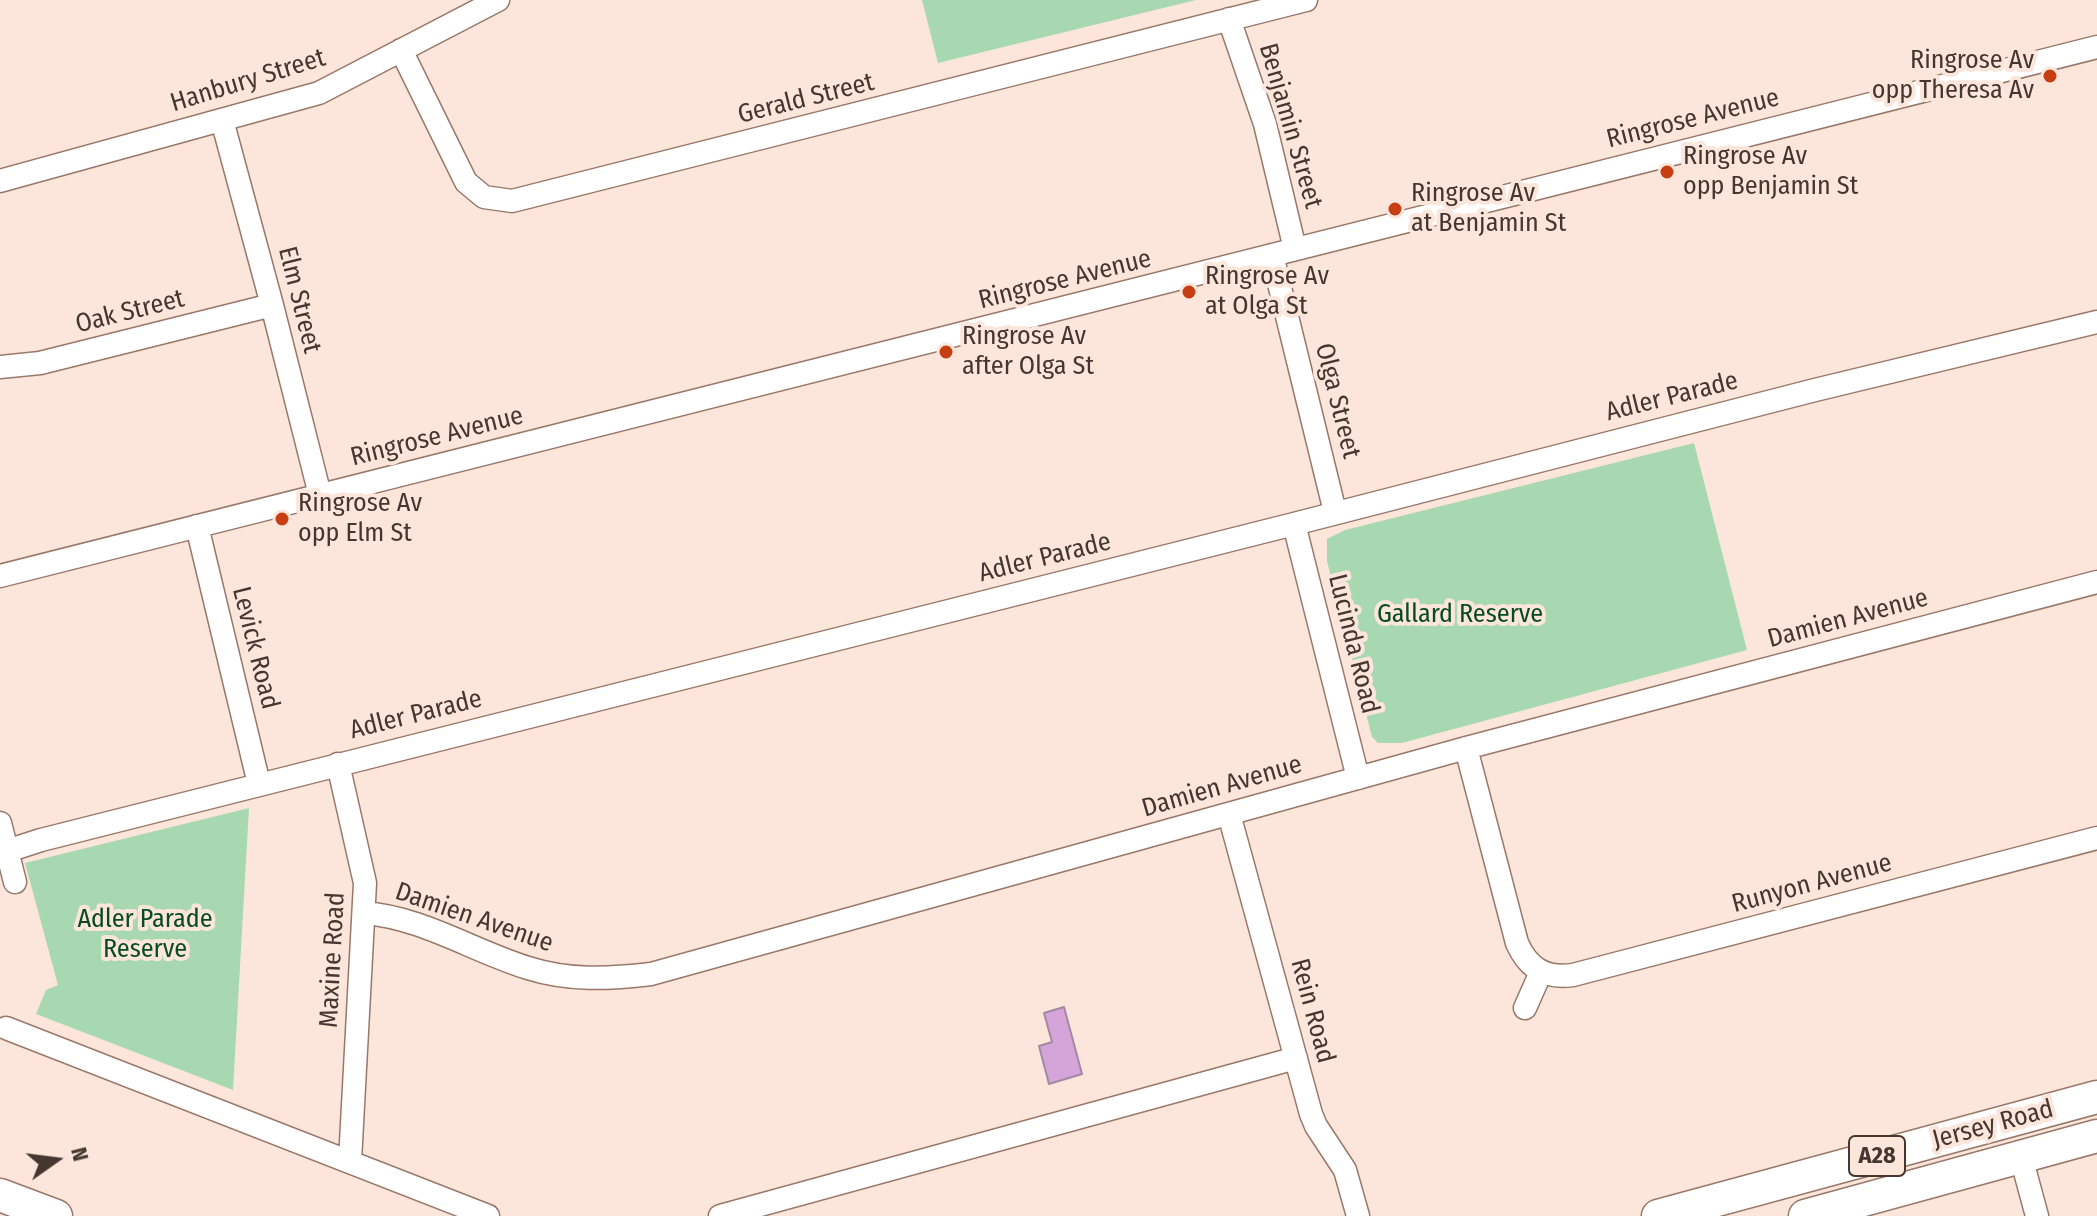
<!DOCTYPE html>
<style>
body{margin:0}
#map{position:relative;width:2097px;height:1216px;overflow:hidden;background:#fce6db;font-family:"Fira Sans Condensed",sans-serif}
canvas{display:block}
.north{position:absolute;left:16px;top:1120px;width:80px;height:80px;-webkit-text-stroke:6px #fce6db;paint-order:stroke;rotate:76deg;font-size:22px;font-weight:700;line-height:32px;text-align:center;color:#45362f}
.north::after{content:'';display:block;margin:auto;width:28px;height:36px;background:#45362f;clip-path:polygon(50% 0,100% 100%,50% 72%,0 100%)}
</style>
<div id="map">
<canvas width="2097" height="1216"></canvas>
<div class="north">N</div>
</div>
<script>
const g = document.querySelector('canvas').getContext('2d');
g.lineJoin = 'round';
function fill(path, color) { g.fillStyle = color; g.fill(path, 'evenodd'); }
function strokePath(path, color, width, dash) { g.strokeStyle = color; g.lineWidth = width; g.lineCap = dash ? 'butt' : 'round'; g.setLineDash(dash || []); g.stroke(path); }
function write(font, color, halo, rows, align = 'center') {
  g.font = font + ' "Fira Sans Condensed",sans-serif'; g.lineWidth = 8; g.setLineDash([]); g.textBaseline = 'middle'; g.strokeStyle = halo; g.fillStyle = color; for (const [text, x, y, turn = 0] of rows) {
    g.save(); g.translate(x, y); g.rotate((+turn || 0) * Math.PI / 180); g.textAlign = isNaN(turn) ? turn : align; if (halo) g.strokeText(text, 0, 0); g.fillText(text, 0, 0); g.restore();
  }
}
const green = new Path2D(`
 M 922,0 L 1196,0 L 938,63 Z
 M 1694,443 L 1747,650 L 1402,743 L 1378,743 L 1372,737 L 1327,561 L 1327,539 L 1345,530 Z
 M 249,808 L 233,1090 L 36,1014 L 46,990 L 58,985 L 25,863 Z`);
const building = new Path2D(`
 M 1064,1007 L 1082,1074 L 1049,1084 L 1039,1046 L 1052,1042 L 1044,1013 Z`);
const minor = new Path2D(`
 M 1229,19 L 1265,124 L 1295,249
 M 401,50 L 466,182 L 484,197 L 512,201 L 1306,0
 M 222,120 L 272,305 L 320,495
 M 0,181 L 319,93 L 498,0
 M 1272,255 L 1335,512
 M 0,367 L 40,363 L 272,305
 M 1294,524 L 1358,778
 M 197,526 L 259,784
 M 0,576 L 2097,47
 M 1466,748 L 1517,943 C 1528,968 1545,979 1573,975 L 2097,838
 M 338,764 L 365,883 L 350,1161
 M 1229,814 L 1311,1114 L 1316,1126 L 1345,1170 L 1358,1216
 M 0,823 L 15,882
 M 7,851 L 41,840 L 1294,524 L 1815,390 L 2097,322
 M 364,913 C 421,917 473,951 528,968 C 569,981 608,979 651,974 L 1466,748 L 2097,582
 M 1525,1008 L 1541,972
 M 6,1028 L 488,1216
 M 2021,1157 L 2037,1216
 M 720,1216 L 1296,1058`);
const highway = new Path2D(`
 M 0,1195 L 56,1216
 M 1658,1216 L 2097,1097
 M 1805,1216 L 2097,1136`);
const markers = [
 [2050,76,8,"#c73e13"],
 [1667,172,8,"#c73e13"],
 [1395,209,8,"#c73e13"],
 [1189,292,8,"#c73e13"],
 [946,352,8,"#c73e13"],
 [282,519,8,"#c73e13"]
];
const shields = [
 [1877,1156,56]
];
const shieldNames = [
 ["A28",1877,1156]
];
const poiNames = [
 ["Ringrose Av",2034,61,"right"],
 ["opp Theresa Av",2034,91,"right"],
 ["Ringrose Av",1683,157],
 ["opp Benjamin St",1683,187],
 ["Ringrose Av",1411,194],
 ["at Benjamin St",1411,224],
 ["Ringrose Av",1205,277],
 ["at Olga St",1205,307],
 ["Ringrose Av",962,337],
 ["after Olga St",962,367],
 ["Ringrose Av",298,504],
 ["opp Elm St",298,534]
];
const streetNames = [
 ["Hanbury Street",248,81,-17],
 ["Gerald Street",806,99,-14],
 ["Ringrose Avenue",1693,119,-14],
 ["Benjamin Street",1290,126,74],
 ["Ringrose Avenue",1065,280,-14],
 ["Elm Street",299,300,76],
 ["Oak Street",130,312,-14],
 ["Adler Parade",1672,397,-14],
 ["Olga Street",1337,401,76],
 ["Ringrose Avenue",437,437,-14],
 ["Adler Parade",1045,558,-14],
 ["Damien Avenue",1848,619,-15],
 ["Lucinda Road",1353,644,76],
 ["Levick Road",255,648,76],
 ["Adler Parade",416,715,-14],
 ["Damien Avenue",1222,787,-16],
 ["Runyon Avenue",1812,884,-15],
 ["Damien Avenue",474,918,19],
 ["Maxine Road",333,960,-87],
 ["Rein Road",1312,1011,75],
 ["Jersey Road",1993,1125,-15]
];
const parkNames = [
 ["Gallard Reserve",1460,615],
 ["Adler Parade",145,920],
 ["Reserve",145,950]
];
fill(green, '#a8d8b1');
fill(building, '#d5a4d8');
strokePath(building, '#a289a3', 2);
strokePath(minor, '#9a7869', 25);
strokePath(highway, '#9a7869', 35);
strokePath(minor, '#fff', 22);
strokePath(highway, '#fff', 32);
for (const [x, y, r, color] of markers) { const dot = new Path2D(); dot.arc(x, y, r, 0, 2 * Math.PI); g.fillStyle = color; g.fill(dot); strokePath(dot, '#fce6db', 3); }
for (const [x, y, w] of shields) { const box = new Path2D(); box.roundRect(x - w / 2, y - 20, w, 40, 6); g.fillStyle = '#fce6db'; g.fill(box); strokePath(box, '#45362f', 2); }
write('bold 24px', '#45362f', null, shieldNames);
write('26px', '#45362f', '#fce6db', poiNames, 'left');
write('26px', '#45362f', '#fce6db', streetNames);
write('26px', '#064b21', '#fce6db', parkNames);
</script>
